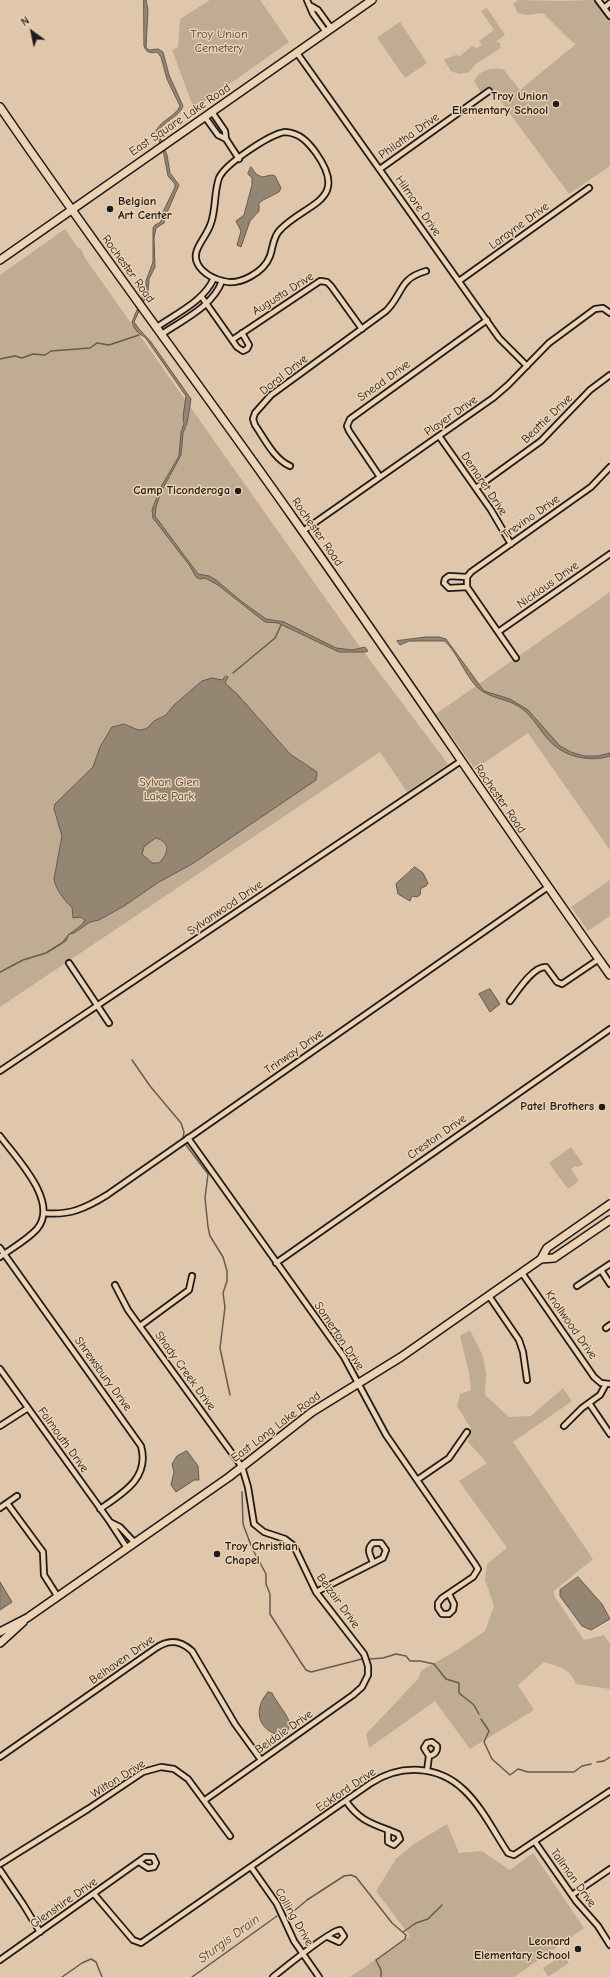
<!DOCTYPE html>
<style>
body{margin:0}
#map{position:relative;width:610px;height:1977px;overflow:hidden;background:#e0c7ab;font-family:"Comic Neue",sans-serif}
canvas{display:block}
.north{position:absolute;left:12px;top:12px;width:40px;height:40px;-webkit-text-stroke:3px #edd2b4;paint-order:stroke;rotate:327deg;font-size:11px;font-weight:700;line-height:16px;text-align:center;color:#1c1c1c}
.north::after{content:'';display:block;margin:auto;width:14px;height:18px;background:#1c1c1c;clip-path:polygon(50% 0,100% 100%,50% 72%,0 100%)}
</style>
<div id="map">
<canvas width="610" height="1977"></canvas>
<div class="north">N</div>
</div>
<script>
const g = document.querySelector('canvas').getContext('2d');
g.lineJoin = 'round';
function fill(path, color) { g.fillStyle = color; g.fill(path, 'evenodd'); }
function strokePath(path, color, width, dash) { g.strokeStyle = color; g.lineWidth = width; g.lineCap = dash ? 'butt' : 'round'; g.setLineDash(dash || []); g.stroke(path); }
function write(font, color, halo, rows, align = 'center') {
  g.font = font + ' "Comic Neue",sans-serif'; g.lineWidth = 3; g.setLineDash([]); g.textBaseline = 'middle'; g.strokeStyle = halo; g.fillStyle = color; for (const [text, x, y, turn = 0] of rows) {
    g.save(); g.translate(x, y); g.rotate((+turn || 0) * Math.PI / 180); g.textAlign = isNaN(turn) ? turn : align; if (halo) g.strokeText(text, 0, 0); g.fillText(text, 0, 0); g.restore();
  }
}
const green = new Path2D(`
 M 210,0 L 260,0 L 289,42 L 194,109 L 172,50 L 178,47 L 180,19 Z
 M 518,0 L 560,1 L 593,0 L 610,21 L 610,166 L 569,194 L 491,88 L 481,93 L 474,81 C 479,70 491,67 503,69 L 520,90 L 576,44 L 570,40 L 543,13 L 527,15 L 518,13 L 513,4 Z
 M 487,8 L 505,35 L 496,42 L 500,43 L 501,48 L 476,64 L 469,72 L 459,74 L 451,71 L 444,60 L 445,59 L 456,55 L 460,56 L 472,46 L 477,48 L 482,45 L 479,41 L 494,30 L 481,11 Z
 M 400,22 L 427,63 L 405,78 L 378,39 L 378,37 Z
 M 65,229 L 78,248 L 81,249 L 85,258 L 357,643 L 448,764 L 407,792 L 380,752 L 0,1007 L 0,275 Z
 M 610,592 L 610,850 L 528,733 L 475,769 L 436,714 Z
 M 610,880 L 610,916 L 588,931 L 571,907 Z
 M 571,1147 L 583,1164 L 578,1167 L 575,1166 L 571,1169 L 579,1181 L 568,1189 L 549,1163 Z
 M 470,1330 L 483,1356 L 486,1374 L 485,1395 L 509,1417 L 531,1416 L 563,1388 L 572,1401 L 513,1442 L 593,1559 L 554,1591 L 555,1597 L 584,1640 L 604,1635 L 610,1644 L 610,1689 L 576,1684 C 569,1667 560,1667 544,1662 L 518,1685 L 534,1710 L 470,1749 L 435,1701 L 369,1748 L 366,1734 L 418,1679 L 422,1670 L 454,1652 L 485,1631 L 494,1606 L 485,1580 L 487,1564 L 507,1548 L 459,1481 L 487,1463 L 468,1442 L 471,1429 L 457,1406 L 460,1394 L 471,1390 L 469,1373 L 460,1336 Z
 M 447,1824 L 459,1853 L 482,1851 L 510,1870 L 533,1853 L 584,1928 L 514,1977 L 350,1977 L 410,1936 L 376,1891 L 396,1859 L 414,1844 Z
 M 563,1954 L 569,1963 L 548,1977 L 543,1968 Z`);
const water = new Path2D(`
 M 144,0 L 146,0 L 148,10 L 146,47 L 149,50 L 158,49 L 163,52 L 169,75 L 183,106 C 179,118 162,121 158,133 L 167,155 L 170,173 L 179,185 L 165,217 L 164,223 L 156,228 L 154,238 L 155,267 L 149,279 L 148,292 L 134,322 L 139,329 L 151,342 L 191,399 L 187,423 L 183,433 L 181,455 L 161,492 L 156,507 L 155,516 L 198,574 L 209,576 L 216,580 L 241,601 L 266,619 L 284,622 L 336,648 L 352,650 L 365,647 L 368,651 L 366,652 L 339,652 L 278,623 L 265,622 L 218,585 L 205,578 L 200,579 L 196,577 L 190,566 L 153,518 L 152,510 L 161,487 L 179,456 L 181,432 L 184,424 L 183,417 L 186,396 L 145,337 C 138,334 134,329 132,322 L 146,288 L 146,281 L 153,262 L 153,228 L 155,225 L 161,222 L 162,214 L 175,187 L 175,184 L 168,176 L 164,155 L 156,131 C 161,120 175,117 180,106 L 167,79 L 161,57 L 157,52 C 150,54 146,52 144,46 Z
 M 251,167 L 256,174 L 262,177 L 272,175 L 275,176 L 281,188 L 279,192 L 263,200 L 259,203 L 259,211 L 250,221 L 241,247 L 237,245 L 241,231 L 236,221 L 244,215 L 252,185 L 252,178 L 248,174 Z
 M 426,637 L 439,637 L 446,639 L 484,691 L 510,699 L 528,710 L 560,746 L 571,752 L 584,756 L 598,756 L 610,753 L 610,756 C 587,763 561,756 546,737 C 537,726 531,714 518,706 C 505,698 487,698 476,686 C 464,673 458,654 445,641 L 409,641 L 400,645 L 397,641 Z
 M 226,676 L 228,677 L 225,683 L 238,695 L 290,754 L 317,772 L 316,780 L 192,864 L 159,882 L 124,906 L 99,920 L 90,922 L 74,933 L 69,934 L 66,941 L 62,943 C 69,931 79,930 85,920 L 81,917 L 73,918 L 72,907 C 65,902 55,888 54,879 L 62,836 L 54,809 L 55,804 L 93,767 L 100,747 L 112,727 L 124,724 L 138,730 L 146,729 L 154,721 L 166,715 L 174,705 L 202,681 L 212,678 L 222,680 ZM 156,838 C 171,842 169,853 159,863 L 152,863 L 142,854 L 144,847 Z
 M 415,867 L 423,873 L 428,883 L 426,886 L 421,888 L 420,895 L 417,897 L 412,896 L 410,901 L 398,894 L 396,884 Z
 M 490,989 L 500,1004 L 490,1012 L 479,994 Z
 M 187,1451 L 198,1466 L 199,1480 L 194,1480 L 176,1492 L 171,1485 L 174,1472 L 172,1464 L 177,1456 Z
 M 578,1577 L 602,1604 L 610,1619 L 591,1630 L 582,1626 L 560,1596 L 560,1590 Z
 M 0,1582 L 12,1602 L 0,1610 Z
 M 268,1692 L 272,1693 C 276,1702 288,1715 289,1722 C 293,1750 238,1727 268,1692 Z`);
const stream = new Path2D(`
 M 0,359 L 15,356 L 22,358 L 33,354 L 45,355 L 51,351 L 90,348 L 97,343 L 109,345 L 139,335
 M 233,673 L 275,638 L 281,625
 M 0,972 L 23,960 L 46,953 L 62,943
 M 132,1060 L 150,1086 L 181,1123 L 184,1132 L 183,1138
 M 186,1145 L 208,1174 L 205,1198 L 208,1227 L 210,1236 L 223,1257 L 227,1271 L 227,1281 L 223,1293 L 225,1307 L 220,1348 L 230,1395
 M 242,1492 L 243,1524 L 252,1548 L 266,1574 L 266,1584 L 270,1594 L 270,1614 L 300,1661 L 306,1670 L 311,1672 L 362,1659
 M 370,1659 L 383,1658 L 396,1654 L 406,1656 L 410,1661 L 420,1661 L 434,1664 L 446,1679 L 459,1683 L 459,1693 L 474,1705 L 479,1714
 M 481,1719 L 489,1731 L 484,1742 L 492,1759 L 510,1775 L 518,1769 L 528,1772 L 574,1772 L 582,1766 L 591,1764
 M 597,1762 L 604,1761 L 610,1757
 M 294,1911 L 307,1900 L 344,1876 L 351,1875 L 356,1877 L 392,1923 L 406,1935 L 405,1939 L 376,1960 L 381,1970 L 381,1977
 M 403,1932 L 416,1923 L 428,1919 L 442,1905
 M 62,1977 L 82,1963 L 91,1959 L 96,1962 L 102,1977
 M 192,1977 L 277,1916`);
const minor = new Path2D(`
 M 307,0 L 313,14 L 326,32
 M 598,0 L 610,16
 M 311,6 L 318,10 L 331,28
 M 604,8 L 610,3
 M 297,53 L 499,338 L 527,366
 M 205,117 L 218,135 L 226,139 L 225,131 L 212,112
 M 285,132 C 300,133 308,142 316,153 C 351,202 304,203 279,231 C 273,238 273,247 270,256 C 264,272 240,286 223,281 C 209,278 191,266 197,250 C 201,240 208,233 211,223 C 216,209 214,192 219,178 C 225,164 270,134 285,132 Z
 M 226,139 L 239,159
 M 380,169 L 489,91
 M 459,281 L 589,188
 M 201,296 L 237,347 L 243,351 L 247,349 L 249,345 L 242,333
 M 157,327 C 177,313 204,301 214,278
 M 162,334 C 183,320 213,306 222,281
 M 232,340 L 320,281 L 327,282 L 331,286 L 362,329
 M 439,436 L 491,510 L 511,544
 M 290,466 C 274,459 264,438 255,425 L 253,419 L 255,413 L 271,395 L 386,311 C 404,293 398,279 426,271
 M 380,477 L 349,431 L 347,426 L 350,419 L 487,320
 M 476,488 L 541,441 L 590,390 L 610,375
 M 303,531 L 493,398 L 508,385 L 549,343 L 595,309 L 603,308 L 610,313
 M 467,577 L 449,576 L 445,579 L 444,583 L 449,588 L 467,587
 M 498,632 L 610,554
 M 516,658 L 467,587 L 467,577 L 471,572 L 591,487 L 610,467
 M 69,963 L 109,1023
 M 510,1001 C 517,992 533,966 546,967 L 557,982 L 562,984 L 599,959
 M 0,1071 L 461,761
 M 0,1136 C 16,1158 60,1202 37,1229 C 27,1240 12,1248 0,1257
 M 188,1138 L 344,1357 L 386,1435 L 475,1564 L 478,1569 L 473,1577 L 442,1598 L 438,1603 L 438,1608 L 442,1614 L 449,1614 L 453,1610 L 454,1604 L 449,1594
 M 44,1213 C 69,1216 86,1208 107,1195 L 548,887
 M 0,1248 L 141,1446 C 150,1478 123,1493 100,1509
 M 276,1263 L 610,1029
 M 601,1270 L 610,1284
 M 522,1273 L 594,1377 L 601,1383 L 610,1384
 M 115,1285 L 128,1310 L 242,1467 L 248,1487 L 254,1524 L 264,1532 L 285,1539 L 294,1546 L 316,1592 L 364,1654 L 368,1666 L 368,1675 L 362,1687 L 353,1695 L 205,1800
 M 577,1286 L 610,1264
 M 489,1296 L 519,1340 L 523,1352 L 527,1380
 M 140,1326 L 189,1290 L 192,1276
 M 606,1328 L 610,1325
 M 0,1369 L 110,1522
 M 589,1403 L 610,1434
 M 0,1426 L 28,1408
 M 564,1426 L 582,1408 L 600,1395 L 606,1384
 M 417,1480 L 449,1458 L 467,1432
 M 7,1503 L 43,1552 L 44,1575 L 58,1597
 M 0,1508 L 17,1496
 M 127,1548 L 110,1522 L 120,1527 L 135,1543
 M 316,1592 L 383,1558 L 386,1550 L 381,1543 L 373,1543 C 366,1549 370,1555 373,1562
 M 0,1757 L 156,1648 C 169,1639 180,1640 192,1651 L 235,1724 L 261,1760
 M 427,1771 L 429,1756 C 434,1755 438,1752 437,1746 L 432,1742 L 427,1743 L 424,1748 L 429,1756
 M 346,1801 C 361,1823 375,1824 398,1834 L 400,1839 L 394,1845 L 388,1842 L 388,1831
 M 535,1842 L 576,1901 L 598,1926 L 610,1945
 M 0,1864 L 88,1809 L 143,1772 L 161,1767 L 174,1769 L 188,1779 L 230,1836
 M 251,1867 L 277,1904 L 294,1941 L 319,1977
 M 0,1870 L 23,1904 L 40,1932
 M 94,1894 L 133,1940 L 141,1943 L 371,1783 C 401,1764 438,1765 464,1790 C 482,1807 494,1832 508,1853 L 514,1855 L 610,1791
 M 572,1895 L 610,1869
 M 0,1960 L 145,1857 L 153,1857 L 156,1863 L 154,1867 L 148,1868 L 139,1862
 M 273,1977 C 283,1969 332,1929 340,1930 L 344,1936 L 339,1942 L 328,1937`);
const secondary = new Path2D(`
 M 0,107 C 95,246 197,381 294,519 C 401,670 503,824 610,975
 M 0,260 L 372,0
 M 541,1259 L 554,1258 L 610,1220
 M 0,1632 L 27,1618 L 229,1477 L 312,1412 L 401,1357 L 541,1259 L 547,1248 L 610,1204
 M 0,1643 L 23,1622`);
const markers = [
 [556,104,4,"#1c1c1c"],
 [110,209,4,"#1c1c1c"],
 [238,491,4,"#1c1c1c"],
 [602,1107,4,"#1c1c1c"],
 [217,1554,4,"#1c1c1c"],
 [578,1949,4,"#1c1c1c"]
];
const parkNames = [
 ["Troy Union",219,35],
 ["Cemetery",219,49],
 ["Sylvan Glen",169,783],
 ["Lake Park",169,797]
];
const poiNames = [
 ["Troy Union",548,97],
 ["Elementary School",548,111],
 ["Belgian",118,202,"left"],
 ["Art Center",118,216,"left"],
 ["Camp Ticonderoga",230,491],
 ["Patel Brothers",594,1107],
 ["Troy Christian",225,1547,"left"],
 ["Chapel",225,1561,"left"],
 ["Leonard",570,1942],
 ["Elementary School",570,1956]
];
const streetNames = [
 ["East Square Lake Road",180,120,-34],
 ["Philatha Drive",409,136,-35],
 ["Hilmore Drive",418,206,55],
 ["Larayne Drive",519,226,-36],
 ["Rochester Road",128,269,54],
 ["Augusta Drive",283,294,-32],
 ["Doral Drive",284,375,-38],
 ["Snead Drive",384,381,-36],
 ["Player Drive",451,416,-35],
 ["Beattie Drive",547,419,-44],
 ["Demaret Drive",484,484,56],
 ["Trevino Drive",531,517,-35],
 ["Rochester Road",317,532,55],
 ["Nicklaus Drive",548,585,-35],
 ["Rochester Road",500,799,55],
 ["Sylvanwood Drive",225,908,-34],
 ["Trinway Drive",294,1052,-35],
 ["Creston Drive",437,1137,-35],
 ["Knollwood Drive",571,1325,55],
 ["Somerton Drive",339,1336,56],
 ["Shady Creek Drive",185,1371,54],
 ["Shrewsbury Drive",103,1374,54],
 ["East Long Lake Road",276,1427,-37],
 ["Falmouth Drive",63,1440,54],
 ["Belzair Drive",338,1601,54],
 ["Belhaven Drive",122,1660,-35],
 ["Beldale Drive",284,1732,-35],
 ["Wilton Drive",118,1779,-32],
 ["Eckford Drive",346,1790,-34],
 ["Tallman Drive",573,1878,54],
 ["Glenshire Drive",64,1903,-35],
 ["Colling Drive",294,1917,60]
];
const waterNames = [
 ["Sturgis Drain",229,1939,-36]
];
fill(green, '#c0ab93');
fill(water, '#958573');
strokePath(water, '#655b50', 1);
strokePath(stream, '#655b50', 1.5);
strokePath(minor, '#1c1c1c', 8);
strokePath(secondary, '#1c1c1c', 10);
strokePath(minor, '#edd2b4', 4.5);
strokePath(secondary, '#edd2b4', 7);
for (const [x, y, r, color] of markers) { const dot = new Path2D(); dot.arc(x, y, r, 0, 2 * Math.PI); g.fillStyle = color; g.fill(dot); strokePath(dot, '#edd2b4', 1.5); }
write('12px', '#45403a', '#edd2b4', parkNames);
write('bold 12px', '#1c1c1c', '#edd2b4', poiNames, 'right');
write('12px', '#1c1c1c', '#edd2b4', streetNames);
write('italic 13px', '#46413a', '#edd2b4', waterNames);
</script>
